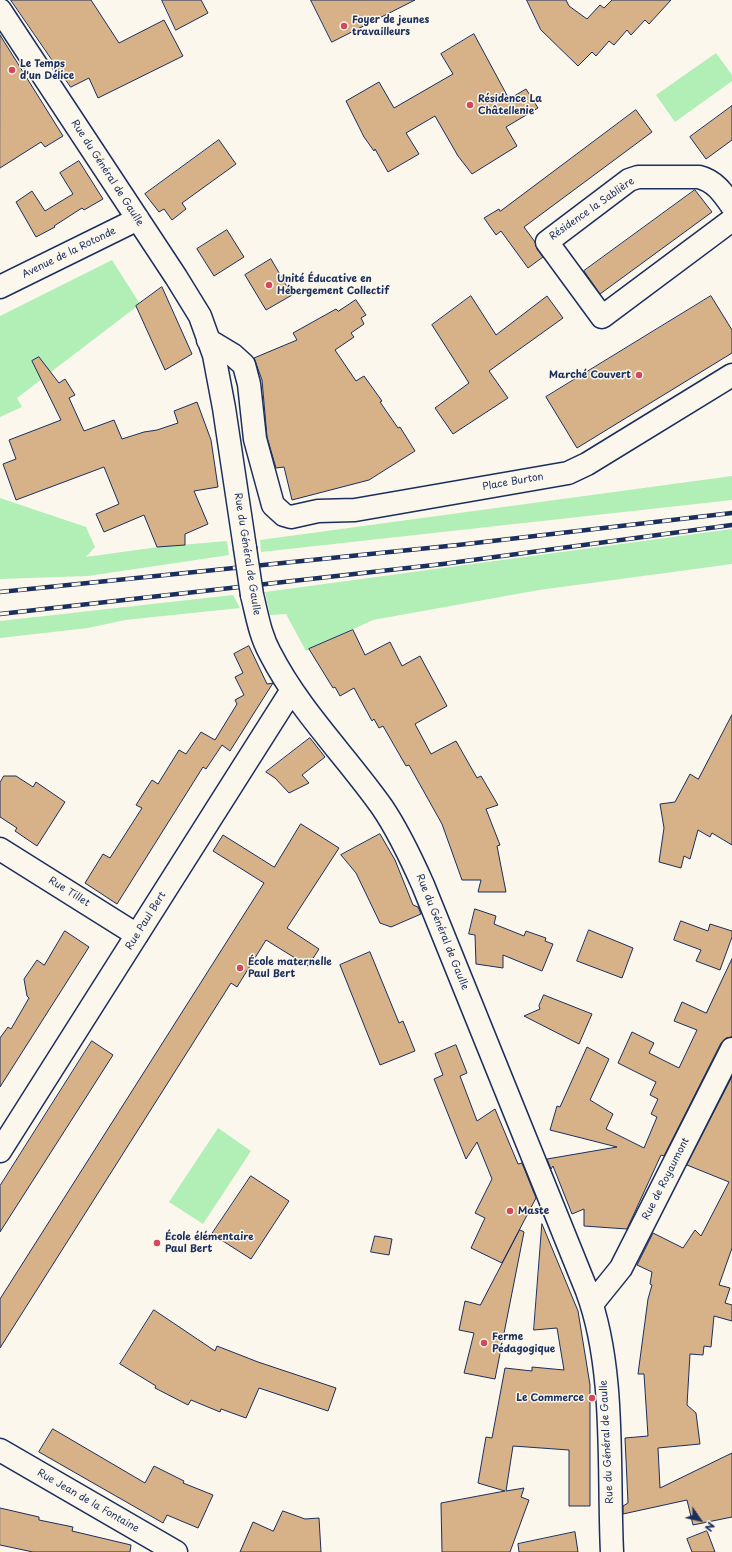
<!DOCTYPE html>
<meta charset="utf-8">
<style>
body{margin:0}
#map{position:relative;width:732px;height:1552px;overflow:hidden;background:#fbf7ec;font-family:"Playpen Sans",sans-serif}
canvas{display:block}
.north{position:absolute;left:680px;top:1500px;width:40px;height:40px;-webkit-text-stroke:3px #fbf7ec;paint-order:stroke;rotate:124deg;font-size:11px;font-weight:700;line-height:16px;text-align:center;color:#1b2f5e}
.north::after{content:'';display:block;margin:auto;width:14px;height:18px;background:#1b2f5e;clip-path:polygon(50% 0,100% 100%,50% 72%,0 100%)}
</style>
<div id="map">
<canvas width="732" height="1552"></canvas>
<div class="north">N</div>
</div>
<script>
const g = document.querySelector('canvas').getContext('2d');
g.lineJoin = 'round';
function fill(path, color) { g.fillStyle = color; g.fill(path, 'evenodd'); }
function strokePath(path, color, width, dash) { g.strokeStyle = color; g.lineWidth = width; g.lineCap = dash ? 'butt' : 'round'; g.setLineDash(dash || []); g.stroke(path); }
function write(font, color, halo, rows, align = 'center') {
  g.font = font + ' "Playpen Sans",sans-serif'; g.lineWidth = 3; g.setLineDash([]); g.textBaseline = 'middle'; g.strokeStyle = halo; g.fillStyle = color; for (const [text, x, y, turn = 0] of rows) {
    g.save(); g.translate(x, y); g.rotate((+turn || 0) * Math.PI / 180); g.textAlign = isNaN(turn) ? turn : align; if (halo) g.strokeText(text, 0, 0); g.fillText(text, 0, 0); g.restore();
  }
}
const green = new Path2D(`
 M 716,53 L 732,75 L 732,81 L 675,122 L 656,95 Z
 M 112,260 L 140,304 L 17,398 L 22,407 L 0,417 L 0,316 Z
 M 732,476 L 732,500 L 261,552 L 260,540 Z
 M 0,498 L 86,527 L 95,547 L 86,557 L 158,547 L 227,541 L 229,555 L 88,576 L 0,579 Z
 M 732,529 L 732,564 L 539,590 L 373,620 L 306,651 L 286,614 L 270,615 L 265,592 Z
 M 233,595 L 240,608 L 125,620 L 88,628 L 0,638 L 0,621 Z
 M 218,1128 L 251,1151 L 203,1224 L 169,1202 Z`);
const building = new Path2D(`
 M 11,0 L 91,0 L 119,43 L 164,20 L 183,56 L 98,98 L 89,78 L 71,87 Z
 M 162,0 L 201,0 L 208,13 L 176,30 Z
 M 311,0 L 415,0 L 332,42 Z
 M 527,0 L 566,0 L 569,6 L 587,19 L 600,5 L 604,8 L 612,0 L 671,0 L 649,24 L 645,20 L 631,35 L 627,30 L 614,45 L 609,41 L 596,56 L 592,52 L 578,66 L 541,30 Z
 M 474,34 L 509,99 L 526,89 L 538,108 L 506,127 L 517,146 L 472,174 L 458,156 L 435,116 L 406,133 L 419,154 L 388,172 L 375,149 L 374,151 L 364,137 L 346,101 L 379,82 L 394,108 L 453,74 L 441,54 Z
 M 0,35 L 63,136 L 45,147 L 41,142 L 0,168 Z
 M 732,106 L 732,140 L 706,159 L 690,137 Z
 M 636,110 L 652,132 L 524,227 L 535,242 L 537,249 L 543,257 L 528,268 L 501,231 L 496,235 L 484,218 L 499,209 L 500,211 Z
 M 219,140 L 236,164 L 182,203 L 186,209 L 172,220 L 164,209 L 159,212 L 145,194 Z
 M 79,161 L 103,199 L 84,210 L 82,208 L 54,226 L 55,227 L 36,237 L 16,202 L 32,191 L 45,211 L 73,194 L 60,173 Z
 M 695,190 L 712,212 L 600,294 L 584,271 Z
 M 227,230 L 244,257 L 214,276 L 197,249 Z
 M 271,259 L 292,295 L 266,310 L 245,275 Z
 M 162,287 L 192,354 L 165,370 L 136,306 Z
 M 471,296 L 496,335 L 547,296 L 563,318 L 489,371 L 508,398 L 453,434 L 435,408 L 469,383 L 432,325 Z
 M 711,296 L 732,330 L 732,353 L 577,448 L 546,397 Z
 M 356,300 L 366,315 L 361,318 L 364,324 L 351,333 L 354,337 L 335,350 L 356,381 L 364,376 L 382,401 L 380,402 L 398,428 L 400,427 L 415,451 L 369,480 L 292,500 L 284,467 L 276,468 L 267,437 L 262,380 L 254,358 L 297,340 L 293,333 L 336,309 L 338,311 Z
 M 39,357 L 59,383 L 65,379 L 75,395 L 69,398 L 84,431 L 114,420 L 122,439 L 144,432 L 157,430 L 178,423 L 174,411 L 197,402 L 211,440 L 218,487 L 194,491 L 208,524 L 185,534 L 185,545 L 157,547 L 144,515 L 104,532 L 96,514 L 119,504 L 104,467 L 16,500 L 3,464 L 16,459 L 9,440 L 61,420 L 32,361 Z
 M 353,630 L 365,655 L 390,642 L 402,666 L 420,656 L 447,706 L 415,724 L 431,754 L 456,741 L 477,778 L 481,776 L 498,805 L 486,809 L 500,845 L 497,846 L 506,892 L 478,892 L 481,880 L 462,880 L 442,824 L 409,765 L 406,766 L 383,726 L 379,728 L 374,719 L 372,721 L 354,688 L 340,696 L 335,687 L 333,688 L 309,649 Z
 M 249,646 L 267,684 L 273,683 L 230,751 L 222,745 L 206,769 L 203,767 L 117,904 L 85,883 L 103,854 L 110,858 L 142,808 L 136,805 L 152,780 L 158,784 L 179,750 L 186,754 L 201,732 L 215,740 L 237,704 L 235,700 L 244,695 L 235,677 L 243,673 L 234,654 Z
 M 732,715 L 732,845 L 712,833 L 710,837 L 698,830 L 690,859 L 684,856 L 681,868 L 659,862 L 664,828 L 660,804 L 675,802 L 690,774 L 698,779 Z
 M 310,738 L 325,757 L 302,775 L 309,783 L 289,793 L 275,778 L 266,772 Z
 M 4,776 L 16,776 L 33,787 L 36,782 L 65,802 L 37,846 L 15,831 L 17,828 L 0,817 L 0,783 Z
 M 301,824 L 339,848 L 287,928 L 319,949 L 308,966 L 266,940 L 237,987 L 231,983 L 0,1348 L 0,1299 L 264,883 L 213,851 L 223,835 L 274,867 Z
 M 380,834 L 395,860 L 413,905 L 418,907 L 421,914 L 391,927 L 380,923 L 356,873 L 341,855 Z
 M 475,909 L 496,916 L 494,924 L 524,936 L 526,931 L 546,938 L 545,941 L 553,944 L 542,971 L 503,955 L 503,968 L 476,964 L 475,935 L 469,934 Z
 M 681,921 L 708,931 L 710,924 L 732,931 L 732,937 L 720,970 L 696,961 L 701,950 L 674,940 Z
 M 589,930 L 633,948 L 622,978 L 577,961 Z
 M 65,931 L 89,947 L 0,1087 L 0,1038 L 8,1027 L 11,1029 L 29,998 L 27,996 L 24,979 L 37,960 L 44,965 Z
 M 370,952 L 399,1023 L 403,1021 L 415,1051 L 380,1065 L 340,965 Z
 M 732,959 L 732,1037 L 726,1038 L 721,1043 L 664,1156 L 661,1155 L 627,1229 L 584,1226 L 584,1209 L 572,1214 L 553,1166 L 551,1169 L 547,1159 L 617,1147 L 550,1130 L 557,1106 L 560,1107 L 587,1047 L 609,1059 L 590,1100 L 613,1114 L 606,1129 L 644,1148 L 657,1117 L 651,1114 L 658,1099 L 650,1095 L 656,1082 L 618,1063 L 632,1032 L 654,1043 L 649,1053 L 679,1068 L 697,1030 L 674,1021 L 682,1002 L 706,1013 Z
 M 544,995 L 592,1014 L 579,1044 L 524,1016 L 540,1009 L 539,1006 Z
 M 92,1041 L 113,1055 L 0,1232 L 0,1186 Z
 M 456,1045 L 467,1073 L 460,1076 L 477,1121 L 495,1109 L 518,1164 L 522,1163 L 536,1198 L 502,1263 L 471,1248 L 485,1218 L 475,1213 L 492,1179 L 477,1142 L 466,1159 L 434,1079 L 443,1075 L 435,1054 Z
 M 732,1077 L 732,1248 L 719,1285 L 730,1288 L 725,1303 L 732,1305 L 732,1321 L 714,1316 L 711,1347 L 704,1346 L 703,1355 L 690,1354 L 687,1405 L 696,1413 L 700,1444 L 658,1448 L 660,1488 L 732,1453 L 732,1517 L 693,1525 L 687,1500 L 623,1514 L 623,1506 L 628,1503 L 625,1438 L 648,1436 L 644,1374 L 638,1374 L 648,1299 L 652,1285 L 650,1284 L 652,1272 L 637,1265 L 653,1233 L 683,1248 L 695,1230 L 701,1236 L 729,1182 L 687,1165 Z
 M 251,1176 L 289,1201 L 251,1259 L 212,1234 Z
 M 542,1224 L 578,1311 L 590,1385 L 590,1506 L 569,1506 L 569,1450 L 513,1446 L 506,1491 L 524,1488 L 521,1497 L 529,1500 L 510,1552 L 442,1552 L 441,1503 L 505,1491 L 478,1483 L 486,1437 L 492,1438 L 505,1368 L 532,1371 L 532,1367 L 564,1370 L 557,1328 L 534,1330 Z
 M 520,1230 L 524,1232 L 495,1379 L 464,1373 L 474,1333 L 459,1330 L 465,1301 L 480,1305 Z
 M 375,1236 L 392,1239 L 389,1255 L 371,1252 Z
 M 154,1310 L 215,1351 L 217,1346 L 258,1362 L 336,1388 L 328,1411 L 259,1388 L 246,1418 L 221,1409 L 220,1412 L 191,1400 L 188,1405 L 155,1388 L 156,1386 L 120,1364 Z
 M 53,1429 L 145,1483 L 154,1466 L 184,1481 L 183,1483 L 213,1495 L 198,1528 L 167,1515 L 163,1523 L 39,1452 Z
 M 0,1508 L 39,1517 L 39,1520 L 73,1527 L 72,1531 L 131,1545 L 130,1552 L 33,1552 L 0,1545 Z
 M 283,1511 L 305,1519 L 319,1518 L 321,1552 L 240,1552 L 253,1522 L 273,1531 Z
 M 707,1531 L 715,1552 L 692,1552 L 687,1539 Z
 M 575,1532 L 578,1552 L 519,1552 L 518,1544 Z`);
const minor = new Path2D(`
 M 0,10 L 176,277 L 200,316 L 214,355 L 224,408 L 245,548
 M 732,206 C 723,193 715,181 699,177 L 638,177 L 629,180 L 547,242 L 602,317 L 732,220
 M 0,287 L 138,219
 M 208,340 L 233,355 L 244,365 L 249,384 L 255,439 L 273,505 L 284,515 L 291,517 L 318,511 L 355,510 L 568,473 L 587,464 L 732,375
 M 252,595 C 257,615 260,635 270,653 C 299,710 346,756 382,807 C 399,832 411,858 423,885 L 587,1291 C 616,1368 608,1470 612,1552
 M 0,849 L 137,935
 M 0,1151 L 292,690
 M 592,1304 L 621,1268 L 732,1049
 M 0,1450 L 176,1552`);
const rail = new Path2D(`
 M 0,592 L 458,545 L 732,513
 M 0,614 L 443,564 L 732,525`);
const minorBridge = new Path2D(`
 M 245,548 L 252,595`);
const markers = [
 [344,26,4,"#d1495b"],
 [12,70,4,"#d1495b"],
 [470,105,4,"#d1495b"],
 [269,285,4,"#d1495b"],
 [639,375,4,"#d1495b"],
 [240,968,4,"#d1495b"],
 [510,1211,4,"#d1495b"],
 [157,1243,4,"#d1495b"],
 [484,1343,4,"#d1495b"],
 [592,1398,4,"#d1495b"]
];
const poiNames = [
 ["Foyer de jeunes",352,20],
 ["travailleurs",352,32],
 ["Le Temps",20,64],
 ["d'un Délice",20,76],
 ["Résidence La",478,99],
 ["Châtellenie",478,111],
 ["Unité Éducative en",277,279],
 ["Hébergement Collectif",277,291],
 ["Marché Couvert",631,375,"right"],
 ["École maternelle",248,962],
 ["Paul Bert",248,974],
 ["Maste",518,1211],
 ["École élémentaire",165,1237],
 ["Paul Bert",165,1249],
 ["Ferme",492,1337],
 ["Pédagogique",492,1349],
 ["Le Commerce",584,1398,"right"]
];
const streetNames = [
 ["Rue du Général de Gaulle",107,173,57],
 ["Résidence la Sablière",592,209,-35],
 ["Avenue de la Rotonde",69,253,-26],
 ["Place Burton",513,482,-10],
 ["Rue du Général de Gaulle",247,554,81],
 ["Rue Tillet",69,892,32],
 ["Rue Paul Bert",146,921,-58],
 ["Rue du Général de Gaulle",442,932,68],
 ["Rue de Royaumont",666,1179,-63],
 ["Rue du Général de Gaulle",607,1442,-93],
 ["Rue Jean de la Fontaine",88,1501,30]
];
fill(green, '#b1efb6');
fill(building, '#d7b188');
strokePath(building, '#1b2f5e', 1);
strokePath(minor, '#1b2f5e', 25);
strokePath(minor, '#fbf7ec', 22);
strokePath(rail, '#1b2f5e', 4.5);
strokePath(rail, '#fbf7ec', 3, [9]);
strokePath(minorBridge, '#1b2f5e', 25, []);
strokePath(minorBridge, '#fbf7ec', 22);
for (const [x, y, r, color] of markers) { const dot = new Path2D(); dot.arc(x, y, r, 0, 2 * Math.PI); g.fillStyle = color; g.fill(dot); strokePath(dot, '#fbf7ec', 1.5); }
write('bold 10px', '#1b2f5e', '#fbf7ec', poiNames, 'left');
write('10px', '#1b2f5e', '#fbf7ec', streetNames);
</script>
